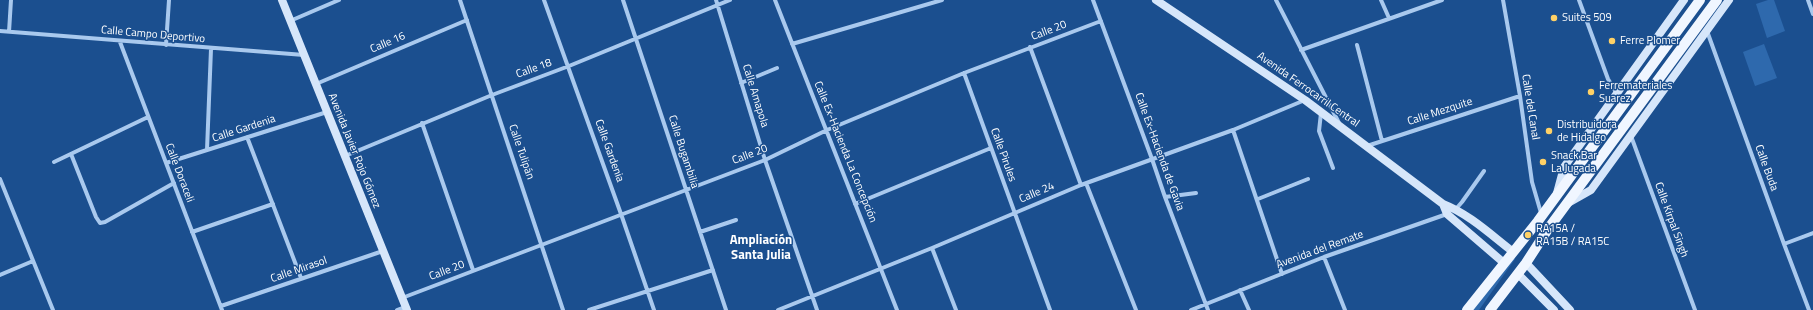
<!DOCTYPE html>
<meta charset="utf-8">
<style>
body{margin:0}
canvas{display:block;background:#1b4f8f}
</style>
<canvas width="1813" height="310"></canvas>
<script>
const g = document.querySelector('canvas').getContext('2d');
g.lineJoin = 'round';
function fill(path, color) { g.fillStyle = color; g.fill(path, 'evenodd'); }
function strokePath(path, color, width, dash) { g.strokeStyle = color; g.lineWidth = width; g.lineCap = dash ? 'butt' : 'round'; g.setLineDash(dash || []); g.stroke(path); }
function write(font, color, halo, rows, align = 'center') {
  g.font = font + ' "Titillium Web",sans-serif'; g.lineWidth = 3; g.setLineDash([]); g.textBaseline = 'middle'; g.strokeStyle = halo; g.fillStyle = color; for (const [text, x, y, turn = 0] of rows) {
    g.save(); g.translate(x, y); g.rotate((+turn || 0) * Math.PI / 180); g.textAlign = isNaN(turn) ? turn : align; if (halo) g.strokeText(text, 0, 0); g.fillText(text, 0, 0); g.restore();
  }
}
const green = new Path2D(`
 M 1768,0 L 1774,0 L 1785,31 L 1767,38 L 1756,4 Z
 M 1764,44 L 1777,78 L 1755,86 L 1743,52 Z
 M 1511,256 L 1515,259 L 1479,310 L 1471,310 Z`);
const street = new Path2D(`
 M 460,0 L 563,310
 M 544,0 L 621,214 L 654,310
 M 623,0 L 726,310
 M 716,0 L 765,160 L 817,310
 M 775,0 L 897,310
 M 1093,0 L 1152,159 L 1165,197 L 1208,310
 M 1276,0 L 1339,123
 M 1381,0 L 1389,18
 M 1503,0 L 1520,96 L 1532,182 L 1541,213
 M 1579,0 L 1608,79 L 1617,94
 M 1808,0 L 1813,14
 M 290,21 L 339,0
 M 0,31 L 304,55
 M 1707,31 L 1784,244 L 1809,310
 M 9,32 L 11,0
 M 120,42 L 222,310
 M 792,44 L 942,0
 M 166,45 L 169,0
 M 1357,45 L 1382,141
 M 1030,47 L 1081,185
 M 1301,50 L 1442,0
 M 964,73 L 1050,310
 M 741,83 L 777,68
 M 316,84 L 467,20
 M 1321,113 L 1319,131 L 1333,168
 M 422,123 L 473,270
 M 1233,130 L 1282,274
 M 1631,136 L 1695,310
 M 247,137 L 301,278
 M 1367,146 L 1520,96
 M 207,150 L 211,49
 M 71,154 L 96,217 L 100,223 L 105,222 L 174,183
 M 345,156 L 492,95 L 569,66 L 730,0
 M 54,162 L 148,117
 M 166,163 L 327,112
 M 0,179 L 53,310
 M 1086,183 L 1136,310
 M 1165,197 L 1196,193
 M 1258,199 L 1308,179
 M 855,204 L 991,148
 M 1455,210 L 1462,202 L 1484,171
 M 192,232 L 273,204
 M 700,232 L 736,220
 M 1784,244 L 1813,233
 M 932,248 L 956,310
 M 1324,257 L 1345,310
 M 0,275 L 33,261
 M 1240,290 L 1249,310
 M 402,298 L 765,160 L 827,130 L 964,73 L 1101,21
 M 221,306 L 383,251
 M 397,310 L 405,307
 M 589,310 L 713,270
 M 778,310 L 932,248 L 1081,185 L 1233,130 L 1305,100
 M 1191,310 L 1324,257 L 1447,214`);
const secondary = new Path2D(`
 M 282,0 L 407,310
 M 1156,0 L 1305,100 L 1443,204 C 1469,214 1490,234 1512,251
 M 1557,193 L 1564,167 L 1684,0
 M 1568,203 L 1591,190 L 1729,0
 M 1443,204 L 1447,214 L 1504,263
 M 1526,263 L 1570,310
 M 1518,274 L 1554,310`);
const primary = new Path2D(`
 M 1467,310 L 1538,221 L 1700,0
 M 1490,310 L 1526,263 L 1548,229 L 1717,0`);
const markers = [
 [1554,18,4,"#ffd166"],
 [1612,41,4,"#ffd166"],
 [1591,92,4,"#ffd166"],
 [1549,131,4,"#ffd166"],
 [1543,162,4,"#ffd166"],
 [1528,235,4,"#ffd166"]
];
const poiNames = [
 ["Suites 509",1562,18],
 ["Ferre Plomer",1620,41],
 ["Ferremateriales",1599,86],
 ["Suarez",1599,99],
 ["Distribuidora",1557,125],
 ["de Hidalgo",1557,138],
 ["Snack Bar",1551,156],
 ["La Jugada",1551,169],
 ["RA15A /",1536,229],
 ["RA15B / RA15C",1536,242]
];
const streetNames = [
 ["Calle 20",1049,31,-21],
 ["Calle Campo Deportivo",153,35,5],
 ["Calle 16",388,43,-23],
 ["Calle 18",534,69,-20],
 ["Avenida Ferrocarril Central",1308,90,35],
 ["Calle Amapola",755,96,73],
 ["Calle del Canal",1530,107,81],
 ["Calle Mezquite",1440,112,-18],
 ["Calle Gardenia",244,129,-18],
 ["Avenida Javier Rojo Gómez",354,151,68],
 ["Calle Gardenia",609,151,70],
 ["Calle Tulipán",521,152,71],
 ["Calle Bugambilia",683,152,72],
 ["Calle Ex-Hacienda La Concepción",845,152,68],
 ["Calle Ex-Hacienda de Gavia",1159,152,70],
 ["Calle 20",750,155,-21],
 ["Calle Pirules",1003,155,70],
 ["Calle Buda",1766,168,70],
 ["Calle Doraceli",179,173,69],
 ["Calle 24",1037,193,-23],
 ["Calle Kirpal Singh",1671,220,70],
 ["Avenida del Remate",1320,250,-20],
 ["Calle Mirasol",299,270,-19],
 ["Calle 20",447,271,-21]
];
const quarterNames = [
 ["Ampliación",761,241],
 ["Santa Julia",761,256]
];
fill(green, '#2e69ad');
strokePath(street, '#a9c9ee', 4);
strokePath(secondary, '#d6e6fa', 8);
strokePath(primary, '#f0f6ff', 10);
for (const [x, y, r, color] of markers) { const dot = new Path2D(); dot.arc(x, y, r, 0, 2 * Math.PI); g.fillStyle = color; g.fill(dot); strokePath(dot, '#1b4f8f', 1.5); }
write('11px', '#fff', '#1b4f8f', poiNames, 'left');
write('11px', '#fff', '#1b4f8f', streetNames);
write('bold 13px', '#fff', '#1b4f8f', quarterNames);
</script>
